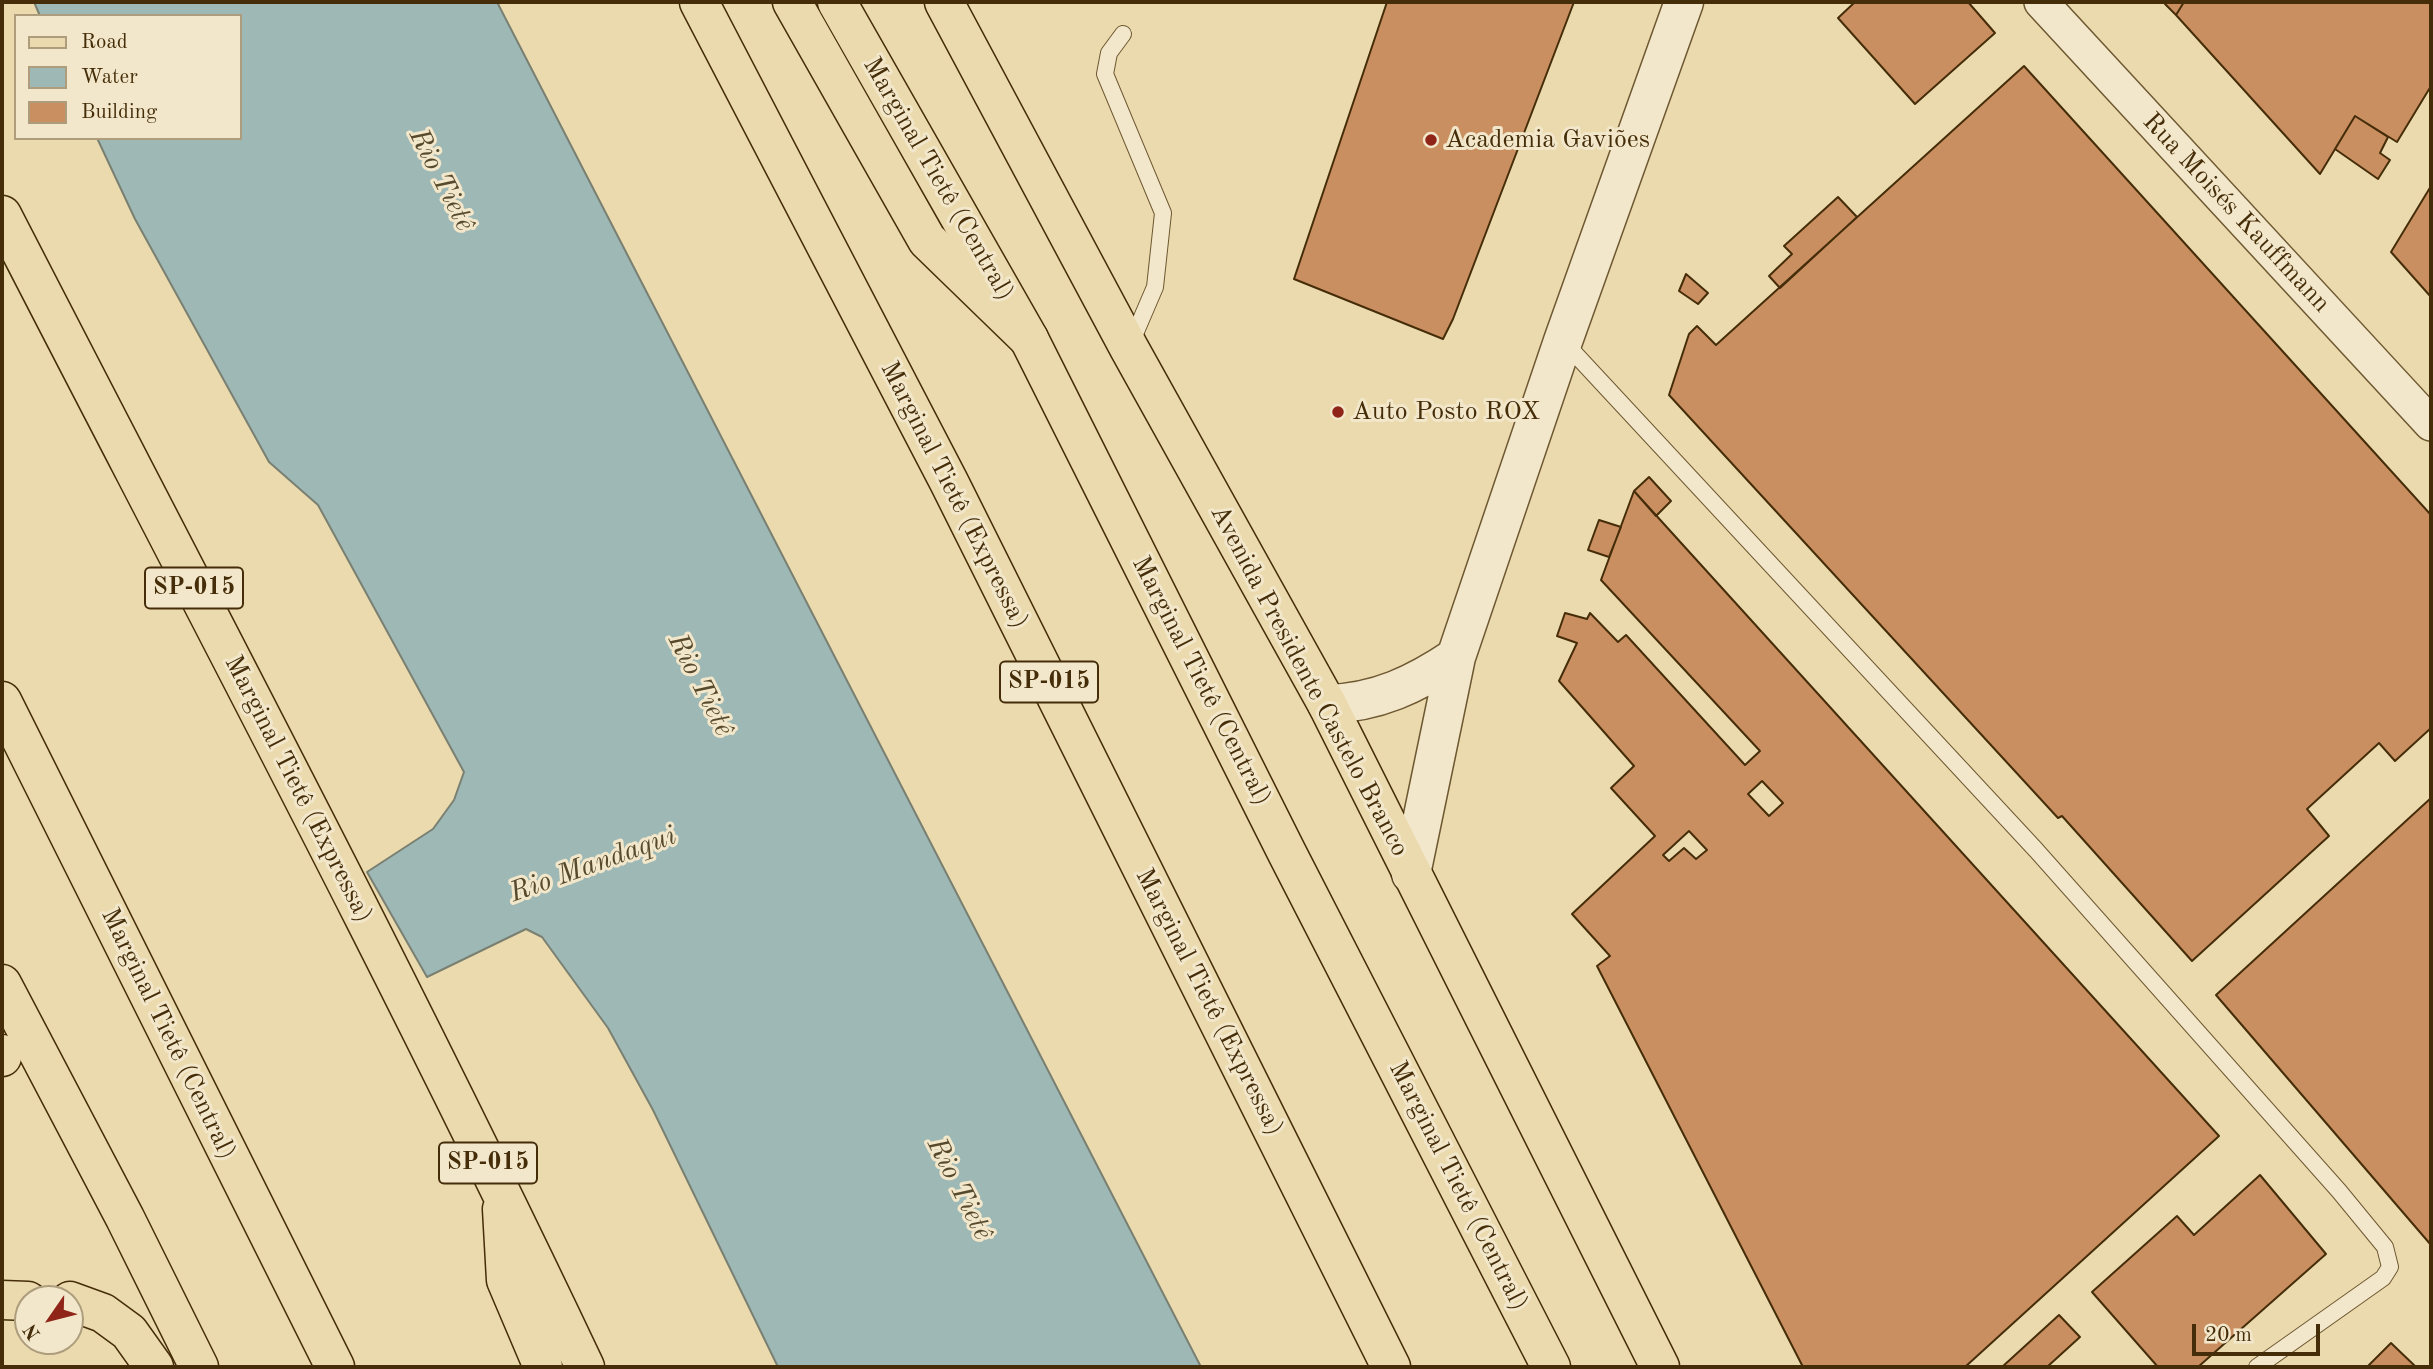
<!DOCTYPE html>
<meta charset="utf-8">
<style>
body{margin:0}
#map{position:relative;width:2433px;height:1369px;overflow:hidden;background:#ebdaae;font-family:"Old Standard TT",serif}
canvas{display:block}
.frame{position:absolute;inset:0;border:4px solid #452d09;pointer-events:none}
.legend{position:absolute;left:14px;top:14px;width:228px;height:126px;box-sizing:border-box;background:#f2e7ca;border:2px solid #ad9d7d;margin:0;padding:9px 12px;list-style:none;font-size:21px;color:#452d09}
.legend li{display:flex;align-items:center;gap:14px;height:35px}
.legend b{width:35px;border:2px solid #ad9d7d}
.north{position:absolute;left:14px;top:1285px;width:70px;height:70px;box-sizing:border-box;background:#f2e7ca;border:2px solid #ad9d7d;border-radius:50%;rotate:235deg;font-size:19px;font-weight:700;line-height:28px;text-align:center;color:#452d09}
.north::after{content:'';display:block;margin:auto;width:24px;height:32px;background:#8f2418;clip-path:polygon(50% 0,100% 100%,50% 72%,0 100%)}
.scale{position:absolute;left:2192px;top:1324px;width:128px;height:32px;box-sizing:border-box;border:4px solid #452d09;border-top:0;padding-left:9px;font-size:21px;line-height:24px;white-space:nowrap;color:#452d09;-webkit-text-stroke:5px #f2e7ca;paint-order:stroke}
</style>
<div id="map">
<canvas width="2433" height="1369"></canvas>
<div class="frame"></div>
<ul class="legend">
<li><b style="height:9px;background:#ebdaae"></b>Road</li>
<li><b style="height:19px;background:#9eb8b6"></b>Water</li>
<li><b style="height:19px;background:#ca8f61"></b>Building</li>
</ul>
<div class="north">N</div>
<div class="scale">20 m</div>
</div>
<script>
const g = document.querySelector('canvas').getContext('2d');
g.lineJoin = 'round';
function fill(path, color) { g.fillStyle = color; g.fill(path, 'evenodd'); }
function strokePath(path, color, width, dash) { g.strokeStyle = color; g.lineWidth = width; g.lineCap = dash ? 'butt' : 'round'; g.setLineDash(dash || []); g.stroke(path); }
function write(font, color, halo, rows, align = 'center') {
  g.font = font + ' "Old Standard TT",serif'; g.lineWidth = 6; g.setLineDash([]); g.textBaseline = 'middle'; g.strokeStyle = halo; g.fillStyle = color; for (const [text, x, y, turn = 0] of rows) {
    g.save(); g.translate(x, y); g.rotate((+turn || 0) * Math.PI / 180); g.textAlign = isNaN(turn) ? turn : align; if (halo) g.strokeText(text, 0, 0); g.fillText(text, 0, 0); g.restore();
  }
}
const water = new Path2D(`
 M 34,2 L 497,2 L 1201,1367 L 778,1367 L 653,1110 L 608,1028 L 542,937 L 526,929 L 427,977 L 367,872 L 433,829 L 454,800 L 464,772 L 318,505 L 269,462 L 135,219 L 97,138 L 240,138 L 240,16 L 40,16 Z`);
const building = new Path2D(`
 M 1387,2 L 1574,2 L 1453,319 L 1443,339 L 1294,279 Z
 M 1855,2 L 1968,2 L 1995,33 L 1915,104 L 1838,18 Z
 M 2166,2 L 2184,2 L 2176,15 L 2165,4 Z
 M 2184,2 L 2431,2 L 2431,86 L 2397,142 L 2355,116 L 2320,174 L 2176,15 Z
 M 2024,66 L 2431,515 L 2431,728 L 2395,761 L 2379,743 L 2307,809 L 2329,836 L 2192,961 L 2062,816 L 2058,818 L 1669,395 L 1689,334 L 1697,326 L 1716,345 Z
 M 2355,116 L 2388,137 L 2380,153 L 2390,160 L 2378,179 L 2335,149 Z
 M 2431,186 L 2431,297 L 2391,252 Z
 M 1838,197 L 1857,217 L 1780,288 L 1769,276 L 1792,254 L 1784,246 Z
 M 1686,274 L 1708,293 L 1698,304 L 1679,291 Z
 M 1649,477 L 1671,501 L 1656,516 L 1634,491 Z
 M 1634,491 L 2219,1136 L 1965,1367 L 1803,1367 L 1597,966 L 1610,956 L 1572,914 L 1655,836 L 1611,788 L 1634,766 L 1559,681 L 1577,643 L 1557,636 L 1565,613 L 1587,619 L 1590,613 L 1618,642 L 1626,635 L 1745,765 L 1760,751 L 1601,580 ZM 1762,781 L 1783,803 L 1769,816 L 1748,794 ZM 1689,831 L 1707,850 L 1696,859 L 1684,848 L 1669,861 L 1663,855 Z
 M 1599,520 L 1621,527 L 1609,557 L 1588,550 Z
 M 2431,798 L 2431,1245 L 2216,995 Z
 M 2260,1175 L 2326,1254 L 2198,1367 L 2158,1367 L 2092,1292 L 2177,1216 L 2194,1235 Z
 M 2059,1315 L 2080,1337 L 2047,1367 L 2002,1367 Z
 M 2391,1343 L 2416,1367 L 2367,1367 Z`);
const service = new Path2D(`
 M 1123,34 L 1109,53 L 1105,74 L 1163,213 L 1155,287 L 1131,343
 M 1565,343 L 2036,850 L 2339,1191 L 2385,1247 L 2390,1267 L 2383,1278 L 2257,1367`);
const minor = new Path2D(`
 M 2041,2 L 2431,424`);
const tertiary = new Path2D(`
 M 1327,704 C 1377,703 1416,684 1456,657
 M 1411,874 L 1456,657 L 1563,341 L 1684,2`);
const primary = new Path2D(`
 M 2,1054 L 2,1057
 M 2,1300 L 28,1301
 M 70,1301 L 103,1313 L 129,1332 L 154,1367`);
const trunk = new Path2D(`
 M 837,2 L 1029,339 L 1287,853 L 1551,1367
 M 944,2 L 1129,348 L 1327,704 L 1660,1367
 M 2,701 L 335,1367
 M 2,984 L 125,1218 L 199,1367`);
const motorway = new Path2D(`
 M 699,2 L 949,482 L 1391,1367
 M 792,2 L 927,240 L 1029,339
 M 2,215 C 199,598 401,978 585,1367
 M 502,1209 L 506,1280 L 543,1367`);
const markers = [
 [1431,140,7,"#8f2418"],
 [1338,412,7,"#8f2418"]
];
const shields = [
 [194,588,98],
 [1049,682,98],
 [488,1163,98]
];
const shieldNames = [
 ["SP-015",194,588],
 ["SP-015",1049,682],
 ["SP-015",488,1163]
];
const poiNames = [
 ["Academia Gaviões",1445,140],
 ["Auto Posto ROX",1352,412]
];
const streetNames = [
 ["Marginal Tietê (Central)",938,179,60],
 ["Rua Moisés Kauffmann",2236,213,47],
 ["Marginal Tietê (Expressa)",954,495,63],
 ["Marginal Tietê (Central)",1201,681,63],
 ["Avenida Presidente Castelo Branco",1309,681,62],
 ["Marginal Tietê (Expressa)",298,789,63],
 ["Marginal Tietê (Expressa)",1209,1002,63],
 ["Marginal Tietê (Central)",168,1034,64],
 ["Marginal Tietê (Central)",1458,1186,63]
];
const waterNames = [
 ["Rio Tietê",441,180,63],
 ["Rio Tietê",700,685,63],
 ["Rio Mandaqui",593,865,-20],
 ["Rio Tietê",959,1189,63]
];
fill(water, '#9eb8b6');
strokePath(water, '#7a8071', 2);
fill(building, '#ca8f61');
strokePath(building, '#452d09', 2);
strokePath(service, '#6e5832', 18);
strokePath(minor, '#6e5832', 36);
strokePath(tertiary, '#6e5832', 41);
strokePath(primary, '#452d09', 41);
strokePath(trunk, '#452d09', 41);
strokePath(motorway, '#452d09', 41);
strokePath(service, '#f2e7ca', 16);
strokePath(minor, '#f2e7ca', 33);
strokePath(tertiary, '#f2e7ca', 38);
strokePath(primary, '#ebdaae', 38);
strokePath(trunk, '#ebdaae', 38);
strokePath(motorway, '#ebdaae', 38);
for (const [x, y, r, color] of markers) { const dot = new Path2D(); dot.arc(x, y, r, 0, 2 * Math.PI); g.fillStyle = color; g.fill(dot); strokePath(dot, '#f2e7ca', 2.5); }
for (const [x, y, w] of shields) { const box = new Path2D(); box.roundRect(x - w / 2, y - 20.5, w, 41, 5); g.fillStyle = '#f2e7ca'; g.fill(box); strokePath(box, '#452d09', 2); }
write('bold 24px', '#452d09', null, shieldNames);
write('26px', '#452d09', '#f2e7ca', poiNames, 'left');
write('26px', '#452d09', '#f2e7ca', streetNames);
write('italic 28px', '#57492c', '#f2e7ca', waterNames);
</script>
